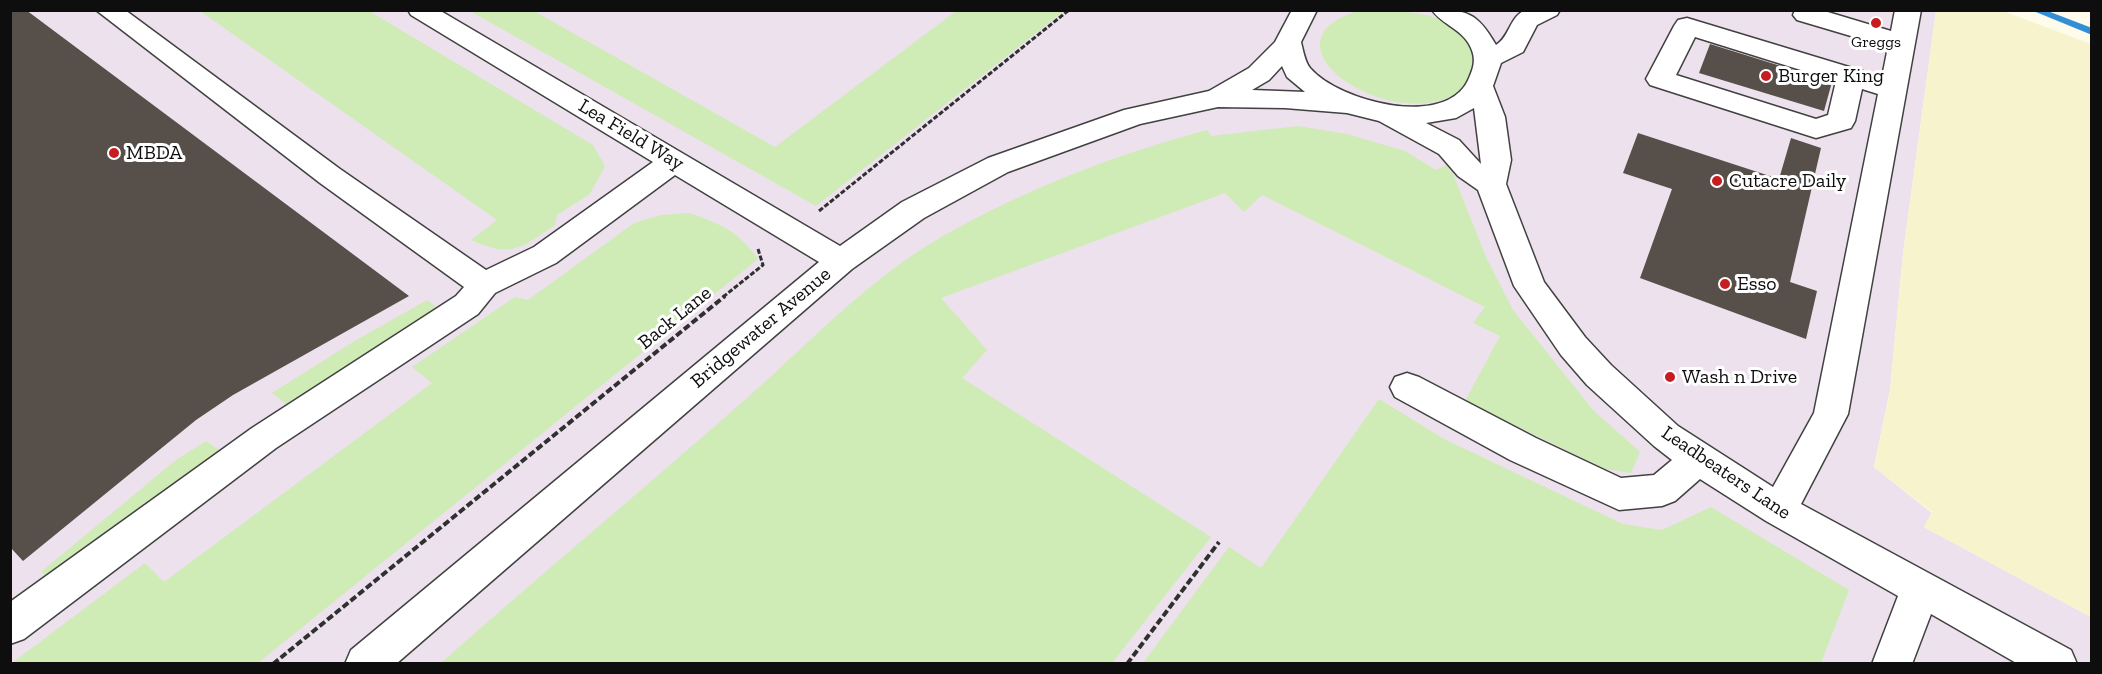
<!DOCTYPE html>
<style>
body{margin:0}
#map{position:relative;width:2102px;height:674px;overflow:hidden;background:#fffcee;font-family:"Zilla Slab",serif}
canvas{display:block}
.frame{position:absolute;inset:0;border:12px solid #0e0e0e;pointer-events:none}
</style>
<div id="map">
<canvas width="2102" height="674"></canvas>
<div class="frame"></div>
</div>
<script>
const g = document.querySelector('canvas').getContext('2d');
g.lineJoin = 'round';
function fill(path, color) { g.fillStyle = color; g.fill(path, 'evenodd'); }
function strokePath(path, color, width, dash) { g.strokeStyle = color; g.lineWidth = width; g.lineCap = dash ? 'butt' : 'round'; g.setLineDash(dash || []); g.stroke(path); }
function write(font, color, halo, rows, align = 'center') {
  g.font = font + ' "Zilla Slab",serif'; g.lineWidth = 6; g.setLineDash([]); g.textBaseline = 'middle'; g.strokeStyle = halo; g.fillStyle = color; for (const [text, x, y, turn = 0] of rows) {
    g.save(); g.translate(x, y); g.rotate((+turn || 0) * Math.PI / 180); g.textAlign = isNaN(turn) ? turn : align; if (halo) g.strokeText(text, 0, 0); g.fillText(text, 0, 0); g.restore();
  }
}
const industrial = new Path2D(`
 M 10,11 L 1936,11 L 1903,254 L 1890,390 L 1874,467 L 1932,513 L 1924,527 L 2091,617 L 2091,663 L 11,663 Z`);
const farmland = new Path2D(`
 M 1936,11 L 2003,11 L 2091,44 L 2091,617 L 1924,527 L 1932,512 L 1874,467 L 1890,390 L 1903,254 Z`);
const green = new Path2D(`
 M 200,11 L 369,11 L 593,145 L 605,166 L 590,194 L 557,215 L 555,225 C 520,249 512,258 471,240 L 497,220 Z
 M 470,11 L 534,11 L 775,147 L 956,11 L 1064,11 L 816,206 Z
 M 1358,11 C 1407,11 1463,7 1478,65 C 1473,73 1465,89 1456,94 C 1386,133 1255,42 1358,11 Z
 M 1298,126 L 1347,134 L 1405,151 L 1436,170 L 1446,165 L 1453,174 L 1486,257 L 1513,310 L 1593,410 L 1640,452 L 1631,473 L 1605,469 L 1465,401 L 1500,336 L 1473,323 L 1485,307 L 1262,195 L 1244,212 L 1225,193 L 941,298 L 987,350 L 962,378 L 1211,537 L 1112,663 L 441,663 C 539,576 640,492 739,405 C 806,347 866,280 943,236 C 1028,188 1114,155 1207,130 L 1211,136 Z
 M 690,213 C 722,225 737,230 758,259 L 258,663 L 12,663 L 145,563 L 164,582 L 432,383 L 412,367 L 515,297 L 528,300 L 634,223 L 661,215 Z
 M 427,300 L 445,314 L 290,407 L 272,393 L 353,342 Z
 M 1379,399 L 1444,439 L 1623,524 L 1662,530 L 1711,507 L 1849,590 L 1821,663 L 1143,663 L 1229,547 L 1261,568 Z
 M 206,441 L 225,454 L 59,586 L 41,572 L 176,460 Z`);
const stream = new Path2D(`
 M 2031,10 L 2045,10 L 2092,28 L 2092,35 Z`);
const building = new Path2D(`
 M 10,10 L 26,10 L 409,296 L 233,395 L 196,420 L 23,561 L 10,547 Z
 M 1710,44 L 1832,82 L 1824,111 L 1699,73 Z
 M 1638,133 L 1779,179 L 1791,138 L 1821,148 L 1790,282 L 1817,291 L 1806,339 L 1640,278 L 1672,189 L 1623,173 Z`);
const pathFar1 = new Path2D(`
 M 819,211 L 1069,10
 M 723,297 L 763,265 L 758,249`);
const path = new Path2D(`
 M 273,664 L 725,296
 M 1127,664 L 1219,542`);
const minor = new Path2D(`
 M 96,10 L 125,10 L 340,169 L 486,270 L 534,247 L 653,162 L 411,15 L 408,10 L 439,10 L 840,246 L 902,202 L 988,158 L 1124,110 L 1209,91 L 1249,68 L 1275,42 L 1292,10 L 1317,10 L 1301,42 C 1303,50 1305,62 1310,68 C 1339,102 1448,130 1469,78 C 1474,67 1476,59 1471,48 C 1463,29 1442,25 1432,10 C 1467,10 1477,12 1496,45 C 1510,37 1510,14 1527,10 C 1537,8 1550,10 1560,10 L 1557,15 L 1537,25 L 1523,52 L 1501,63 L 1493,86 L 1505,117 L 1511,160 L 1506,184 L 1544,282 L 1585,337 L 1611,365 L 1678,426 L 1773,487 L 1814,413 L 1878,94 L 1862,89 L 1855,121 L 1851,128 L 1816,138 L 1650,85 L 1646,79 L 1674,26 L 1678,20 L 1687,18 L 1882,77 L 1888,47 L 1797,20 L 1793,15 L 1795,10 L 1821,10 L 1891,31 L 1895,10 L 1921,10 L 1848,414 L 1801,504 L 2071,650 L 2077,664 L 2018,664 L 1931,614 L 1912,664 L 1872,664 L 1898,596 L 1766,521 L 1700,479 L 1675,501 L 1662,506 L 1619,510 L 1510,460 L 1395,397 L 1390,387 L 1395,377 L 1407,373 L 1419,377 L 1536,438 L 1621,478 L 1654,475 L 1672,460 L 1654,446 L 1587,385 L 1561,355 L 1514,286 L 1478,190 L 1458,176 L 1439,154 L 1379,121 L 1347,113 L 1285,108 L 1218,107 L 1140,124 L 1008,172 L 924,218 L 852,269 L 396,664 L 345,664 L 351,650 L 819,262 L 675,175 L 556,263 L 495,293 L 478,314 L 276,448 L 24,639 L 10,644 L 10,602 L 252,428 L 456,296 L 464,287 L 320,183 ZM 1695,37 L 1836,81 L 1828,115 L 1816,119 L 1676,75 ZM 1282,66 L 1287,77 L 1305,92 L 1252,90 L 1269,80 ZM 1474,108 L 1481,164 L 1459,140 L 1426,123 L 1456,118 Z`);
const markers = [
 [1876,23,6,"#c61d20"],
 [1766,76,6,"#c61d20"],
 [114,153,6,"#c61d20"],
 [1717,181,6,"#c61d20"],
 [1725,284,6,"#c61d20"],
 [1670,377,6,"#c61d20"]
];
const farPoinames = [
 ["Greggs",1876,42]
];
const poiNames = [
 ["Burger King",1778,76],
 ["MBDA",126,153],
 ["Cutacre Daily",1729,181],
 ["Esso",1737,284],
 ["Wash n Drive",1682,377]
];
const streetNames = [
 ["Lea Field Way",631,135,31],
 ["Back Lane",675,318,-39],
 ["Bridgewater Avenue",761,328,-40],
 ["Leadbeaters Lane",1726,473,34]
];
fill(industrial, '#ece1ed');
fill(farmland, '#f7f4cd');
fill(green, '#d0ecb6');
fill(stream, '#328fd5');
fill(building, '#574f49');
strokePath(minor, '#414141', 3);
strokePath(pathFar1, '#303030', 3, [5, 2]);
strokePath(path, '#303030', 4, [7, 3]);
fill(minor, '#fff');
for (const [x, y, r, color] of markers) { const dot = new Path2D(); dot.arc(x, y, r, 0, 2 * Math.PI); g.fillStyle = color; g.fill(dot); strokePath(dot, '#fff', 2); }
write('16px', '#0e0e0e', '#fff', farPoinames);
write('20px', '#0e0e0e', '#fff', poiNames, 'left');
write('20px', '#0e0e0e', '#fff', streetNames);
</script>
